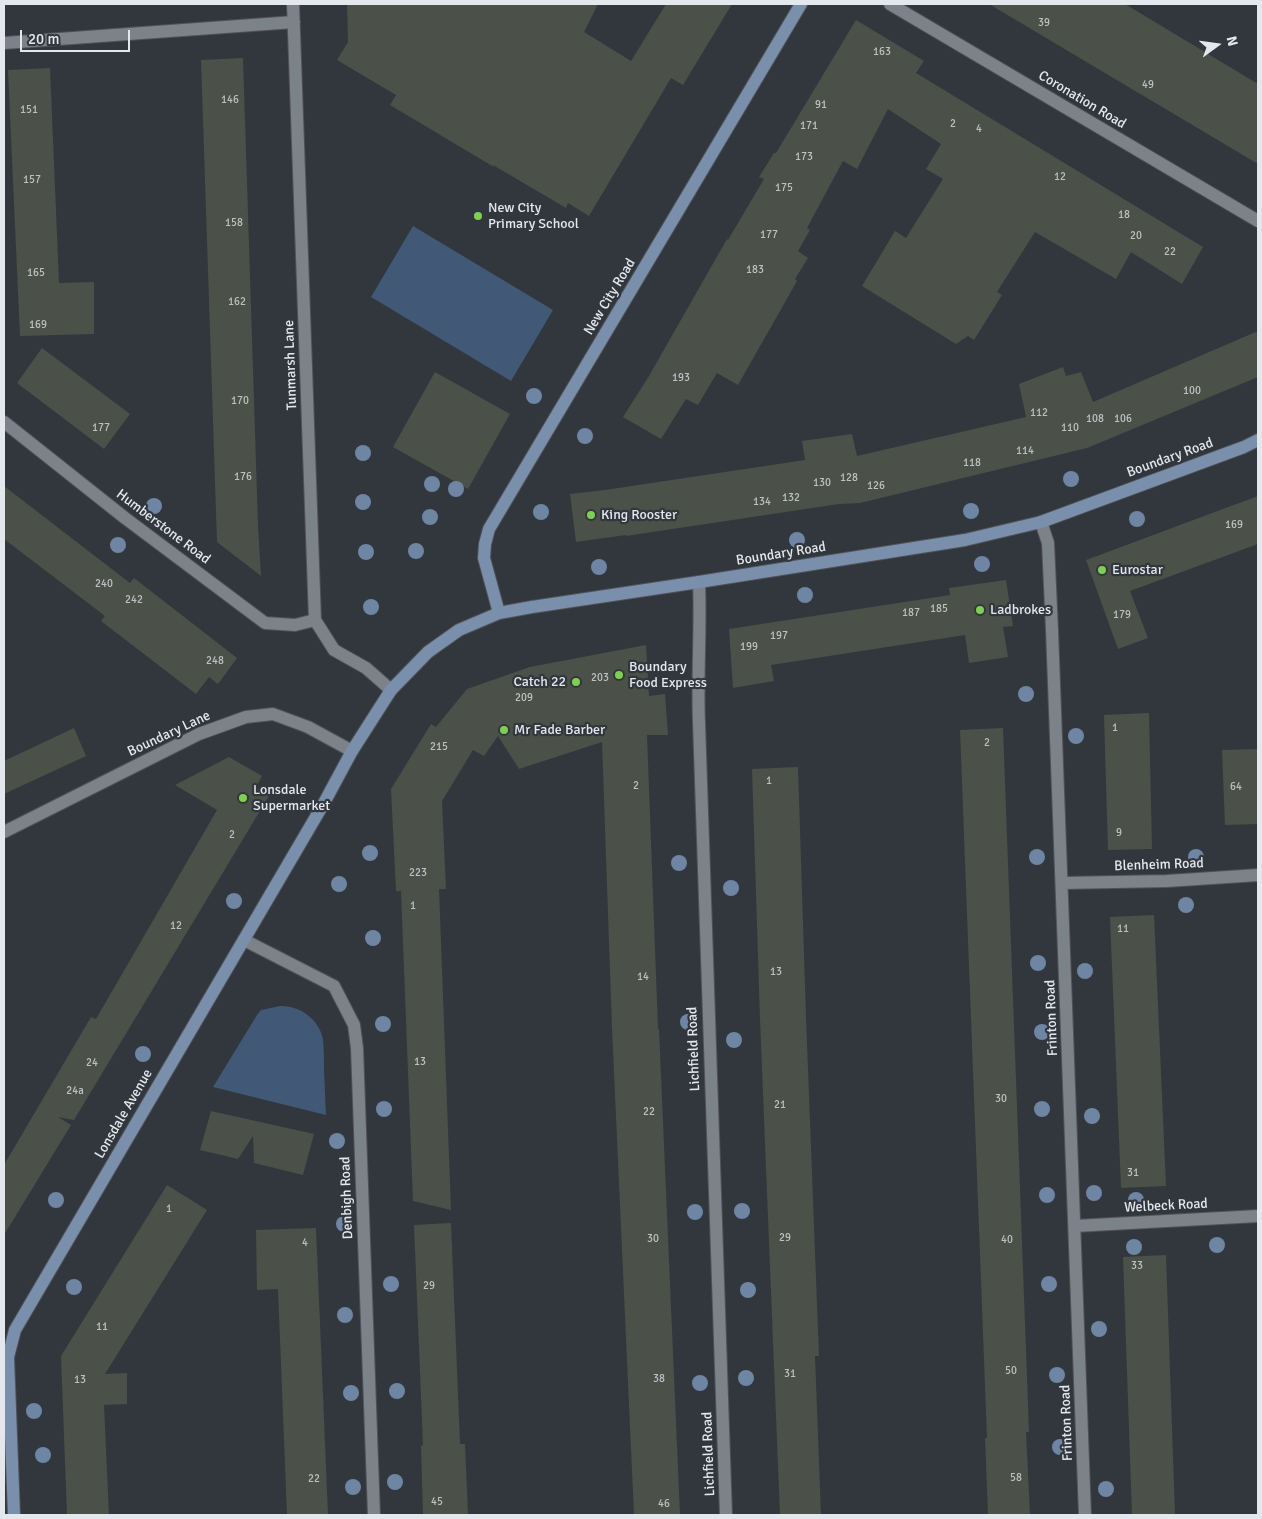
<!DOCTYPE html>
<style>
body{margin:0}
#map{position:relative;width:1262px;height:1519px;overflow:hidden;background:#32373d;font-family:Signika,sans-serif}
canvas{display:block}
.frame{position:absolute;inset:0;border:5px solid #e4e7ec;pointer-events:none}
.north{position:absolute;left:1192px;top:20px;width:50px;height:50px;-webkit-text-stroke:4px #32373d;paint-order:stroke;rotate:76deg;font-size:14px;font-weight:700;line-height:20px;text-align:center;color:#e4e7ec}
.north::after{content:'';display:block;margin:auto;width:18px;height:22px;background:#e4e7ec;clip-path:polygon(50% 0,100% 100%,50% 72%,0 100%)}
.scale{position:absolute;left:20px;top:30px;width:110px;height:22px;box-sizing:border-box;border:2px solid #e4e7ec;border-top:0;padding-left:6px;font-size:15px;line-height:18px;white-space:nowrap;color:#e4e7ec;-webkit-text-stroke:4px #32373d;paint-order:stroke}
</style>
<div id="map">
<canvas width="1262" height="1519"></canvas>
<div class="frame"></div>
<div class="north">N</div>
<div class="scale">20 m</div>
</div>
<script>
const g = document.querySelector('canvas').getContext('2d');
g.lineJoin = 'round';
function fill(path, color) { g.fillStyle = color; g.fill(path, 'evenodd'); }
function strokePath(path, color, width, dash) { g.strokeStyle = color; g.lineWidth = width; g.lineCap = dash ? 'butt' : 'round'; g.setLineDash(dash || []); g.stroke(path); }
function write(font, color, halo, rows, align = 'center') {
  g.font = font + ' Signika,sans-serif'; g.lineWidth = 4.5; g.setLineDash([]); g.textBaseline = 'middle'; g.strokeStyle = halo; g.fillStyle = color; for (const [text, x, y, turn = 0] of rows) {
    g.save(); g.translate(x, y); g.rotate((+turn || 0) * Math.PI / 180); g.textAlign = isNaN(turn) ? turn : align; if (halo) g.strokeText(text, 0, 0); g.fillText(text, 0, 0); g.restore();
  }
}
const green = new Path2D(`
 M 413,226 L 553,310 L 511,381 L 371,297 Z
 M 280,1006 C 299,1005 319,1019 323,1039 C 324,1049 324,1061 324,1071 C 325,1086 325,1100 326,1115 L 213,1087 L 257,1015 L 261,1010 Z`);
const building = new Path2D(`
 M 347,4 L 598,4 L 584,32 L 631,61 L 666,4 L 732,4 L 683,85 L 671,78 L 589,216 L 568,203 L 566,208 L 493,165 L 494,167 L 390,105 L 396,95 L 337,60 L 348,42 Z
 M 989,4 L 1125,4 L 1258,84 L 1258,164 Z
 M 856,20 L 924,61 L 916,73 L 1203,247 L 1182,284 L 1131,252 L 1116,279 L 1035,232 L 997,292 L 1002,295 L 974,340 L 968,336 L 956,344 L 862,286 L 895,231 L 906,238 L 943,179 L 926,169 L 941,144 L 888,109 L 857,169 L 843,161 L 807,228 L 810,230 L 798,251 L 808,258 L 795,279 L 797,281 L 738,385 L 717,373 L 698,405 L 686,399 L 661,439 L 623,417 L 649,376 L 727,239 L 728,240 L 764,179 L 759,177 L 774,153 L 776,153 Z
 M 243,58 L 258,526 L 261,576 L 217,542 L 201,60 Z
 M 50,68 L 59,283 L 94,282 L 94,334 L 20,336 L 8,70 Z
 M 1258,331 L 1258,377 L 1087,448 L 860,503 L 839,504 L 626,536 L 626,535 L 576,542 L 570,494 L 605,490 L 805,460 L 802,441 L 852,434 L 857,456 L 1026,417 L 1019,384 L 1063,367 L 1066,376 L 1081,372 L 1093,402 Z
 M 42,348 L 130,414 L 104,449 L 17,383 Z
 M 435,372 L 510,414 L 468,489 L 393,447 Z
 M 4,486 L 130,583 L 134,578 L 237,658 L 218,684 L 209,677 L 196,694 L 101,621 L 105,616 L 4,539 Z
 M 1258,496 L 1258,544 L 1130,591 L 1148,638 L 1118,649 L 1086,560 Z
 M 1006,580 L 1013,626 L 1003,627 L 1008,657 L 969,663 L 965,635 L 771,665 L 774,681 L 733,688 L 729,629 L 950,595 L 949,588 Z
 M 646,645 L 649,696 L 665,694 L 668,735 L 647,735 L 658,1029 L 659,1029 L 680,1515 L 634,1515 L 612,1028 L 602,742 L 519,769 L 498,736 L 484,756 L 473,750 L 442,801 L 446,889 L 439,889 L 451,1210 L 413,1201 L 401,891 L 396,891 L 391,789 L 431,724 L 436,727 L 467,689 L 530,667 Z
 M 1149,713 L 1152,849 L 1108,850 L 1104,715 Z
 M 74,728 L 86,756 L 4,794 L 4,761 Z
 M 1003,728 L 1029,1432 L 1026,1432 L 1030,1515 L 988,1515 L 985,1438 L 987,1438 L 960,730 Z
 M 1258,749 L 1258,824 L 1225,825 L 1222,750 Z
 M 229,757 L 262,776 L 256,787 L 269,796 L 74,1120 L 58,1117 L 71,1125 L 4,1235 L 4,1165 L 91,1017 L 96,1019 L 217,810 L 175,785 Z
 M 798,767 L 806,1017 L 819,1356 L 815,1356 L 821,1515 L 780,1515 L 760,1019 L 752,769 Z
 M 1154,915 L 1166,1186 L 1121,1188 L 1110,917 Z
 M 211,1111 L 314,1134 L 303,1175 L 254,1163 L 253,1136 L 238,1159 L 200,1150 Z
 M 167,1185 L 207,1210 L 105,1374 L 127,1373 L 127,1404 L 104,1405 L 109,1515 L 67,1515 L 61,1356 Z
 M 451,1223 L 460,1444 L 465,1444 L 468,1515 L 423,1515 L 421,1446 L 423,1445 L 414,1225 Z
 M 316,1228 L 328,1515 L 287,1515 L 278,1289 L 257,1290 L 256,1230 Z
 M 1166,1255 L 1175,1515 L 1132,1515 L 1123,1257 Z`);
const street = new Path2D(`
 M 293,4 L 315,620 L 334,650 L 366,668 L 391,690
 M 890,4 L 1258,221
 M 4,43 L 294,22
 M 4,422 L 125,518 L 265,623 L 295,625 L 315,620
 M 1041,522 L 1048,543 L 1052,630 L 1085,1515
 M 699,582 C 701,629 697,676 699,723 C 707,987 715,1251 726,1515
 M 4,832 L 199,734 L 246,717 L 273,714 L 308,727 L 352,751
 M 1062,883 L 1167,881 L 1258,875
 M 244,940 L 334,986 L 354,1025 L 357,1048 L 374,1515
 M 1075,1226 L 1258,1216`);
const secondary = new Path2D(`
 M 499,613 L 484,558 L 485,544 L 489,529 L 801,4
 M 14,1515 L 8,1357 L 15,1330 L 324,803 L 352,751 L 391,690 L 428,652 L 459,630 L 499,613 L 532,607 L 699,582 L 965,540 L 1041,522 L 1244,447 L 1258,440`);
const trees = [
 [534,396],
 [585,436],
 [363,453],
 [1071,479],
 [432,484],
 [456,489],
 [363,502],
 [154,506],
 [971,511],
 [541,512],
 [430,517],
 [1137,519],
 [797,540],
 [118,545],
 [416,551],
 [366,552],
 [982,564],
 [599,567],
 [805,595],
 [371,607],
 [1026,694],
 [1076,736],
 [370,853],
 [1037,857],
 [1196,857],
 [679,863],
 [339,884],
 [731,888],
 [234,901],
 [1186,905],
 [373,938],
 [1038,963],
 [1085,971],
 [688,1022],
 [383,1024],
 [1042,1032],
 [734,1040],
 [143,1054],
 [384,1109],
 [1042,1109],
 [1092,1116],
 [337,1141],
 [1094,1193],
 [1047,1195],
 [56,1200],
 [1136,1200],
 [742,1211],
 [695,1212],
 [344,1224],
 [1217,1245],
 [1134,1247],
 [391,1284],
 [1049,1284],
 [74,1287],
 [748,1290],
 [345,1315],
 [1099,1329],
 [1057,1375],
 [746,1378],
 [700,1383],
 [397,1391],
 [351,1393],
 [34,1411],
 [1060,1447],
 [43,1455],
 [395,1482],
 [353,1487],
 [1106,1489]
];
const markers = [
 [478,216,5,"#7fd052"],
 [591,515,5,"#7fd052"],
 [1102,570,5,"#7fd052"],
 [980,610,5,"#7fd052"],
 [619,675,5,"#7fd052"],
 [576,682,5,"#7fd052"],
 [504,730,5,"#7fd052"],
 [243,798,5,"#7fd052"]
];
const numberNames = [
 ["39",1044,23],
 ["163",882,52],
 ["49",1148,85],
 ["146",230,100],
 ["91",821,105],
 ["151",29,110],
 ["2",953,124],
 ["171",809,126],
 ["4",979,129],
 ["173",804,157],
 ["12",1060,177],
 ["157",32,180],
 ["175",784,188],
 ["18",1124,215],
 ["158",234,223],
 ["177",769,235],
 ["20",1136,236],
 ["22",1170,252],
 ["183",755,270],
 ["165",36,273],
 ["162",237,302],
 ["169",38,325],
 ["193",681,378],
 ["100",1192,391],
 ["170",240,401],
 ["112",1039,413],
 ["108",1095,419],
 ["106",1123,419],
 ["177",101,428],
 ["110",1070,428],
 ["114",1025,451],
 ["118",972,463],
 ["176",243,477],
 ["128",849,478],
 ["130",822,483],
 ["126",876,486],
 ["132",791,498],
 ["134",762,502],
 ["169",1234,525],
 ["240",104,584],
 ["242",134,600],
 ["185",939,609],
 ["187",911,613],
 ["179",1122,615],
 ["197",779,636],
 ["199",749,647],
 ["248",215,661],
 ["203",600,678],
 ["209",524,698],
 ["1",1115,728],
 ["2",987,743],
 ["215",439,747],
 ["1",769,781],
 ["2",636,786],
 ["64",1236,787],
 ["9",1119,833],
 ["2",232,835],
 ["223",418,873],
 ["1",413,906],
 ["12",176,926],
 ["11",1123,929],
 ["13",776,972],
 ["14",643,977],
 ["13",420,1062],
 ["24",92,1063],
 ["24a",75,1091],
 ["30",1001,1099],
 ["21",780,1105],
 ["22",649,1112],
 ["31",1133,1173],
 ["1",169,1209],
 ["29",785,1238],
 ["30",653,1239],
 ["40",1007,1240],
 ["4",305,1243],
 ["33",1137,1266],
 ["29",429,1286],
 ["11",102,1327],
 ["50",1011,1371],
 ["31",790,1374],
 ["38",659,1379],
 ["13",80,1380],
 ["58",1016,1478],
 ["22",314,1479],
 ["45",437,1502],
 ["46",664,1504]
];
const streetNames = [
 ["Coronation Road",1082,100,31],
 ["New City Road",610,297,-59],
 ["Tunmarsh Lane",291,365,-92],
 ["Boundary Road",1170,458,-20],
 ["Humberstone Road",163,527,37],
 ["Boundary Road",781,554,-9],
 ["Boundary Lane",169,734,-25],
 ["Blenheim Road",1159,865,-2],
 ["Frinton Road",1052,1018,-92],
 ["Lichfield Road",694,1049,-92],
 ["Lonsdale Avenue",124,1114,-60],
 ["Denbigh Road",347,1198,-92],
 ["Welbeck Road",1166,1206,-3],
 ["Frinton Road",1067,1423,-92],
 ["Lichfield Road",709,1454,-92]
];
const poiNames = [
 ["New City",488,208],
 ["Primary School",488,224],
 ["King Rooster",601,515],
 ["Eurostar",1112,570],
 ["Ladbrokes",990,610],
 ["Boundary",629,667],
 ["Food Express",629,683],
 ["Catch 22",566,682,"right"],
 ["Mr Fade Barber",514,730],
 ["Lonsdale",253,790],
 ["Supermarket",253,806]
];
fill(green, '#415877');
fill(building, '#4b5049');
strokePath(street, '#4f5258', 14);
strokePath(secondary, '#4f5258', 14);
strokePath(street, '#7c8289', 12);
strokePath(secondary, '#798fab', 12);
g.fillStyle = '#6e85a3';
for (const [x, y] of trees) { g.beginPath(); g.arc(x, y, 8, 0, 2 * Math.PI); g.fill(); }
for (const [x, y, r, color] of markers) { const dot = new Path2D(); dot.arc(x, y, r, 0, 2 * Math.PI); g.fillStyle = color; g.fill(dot); strokePath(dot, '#32373d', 2); }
write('11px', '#bec1c3', null, numberNames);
write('14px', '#e4e7ec', '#32373d', streetNames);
write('14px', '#e4e7ec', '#32373d', poiNames, 'left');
</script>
